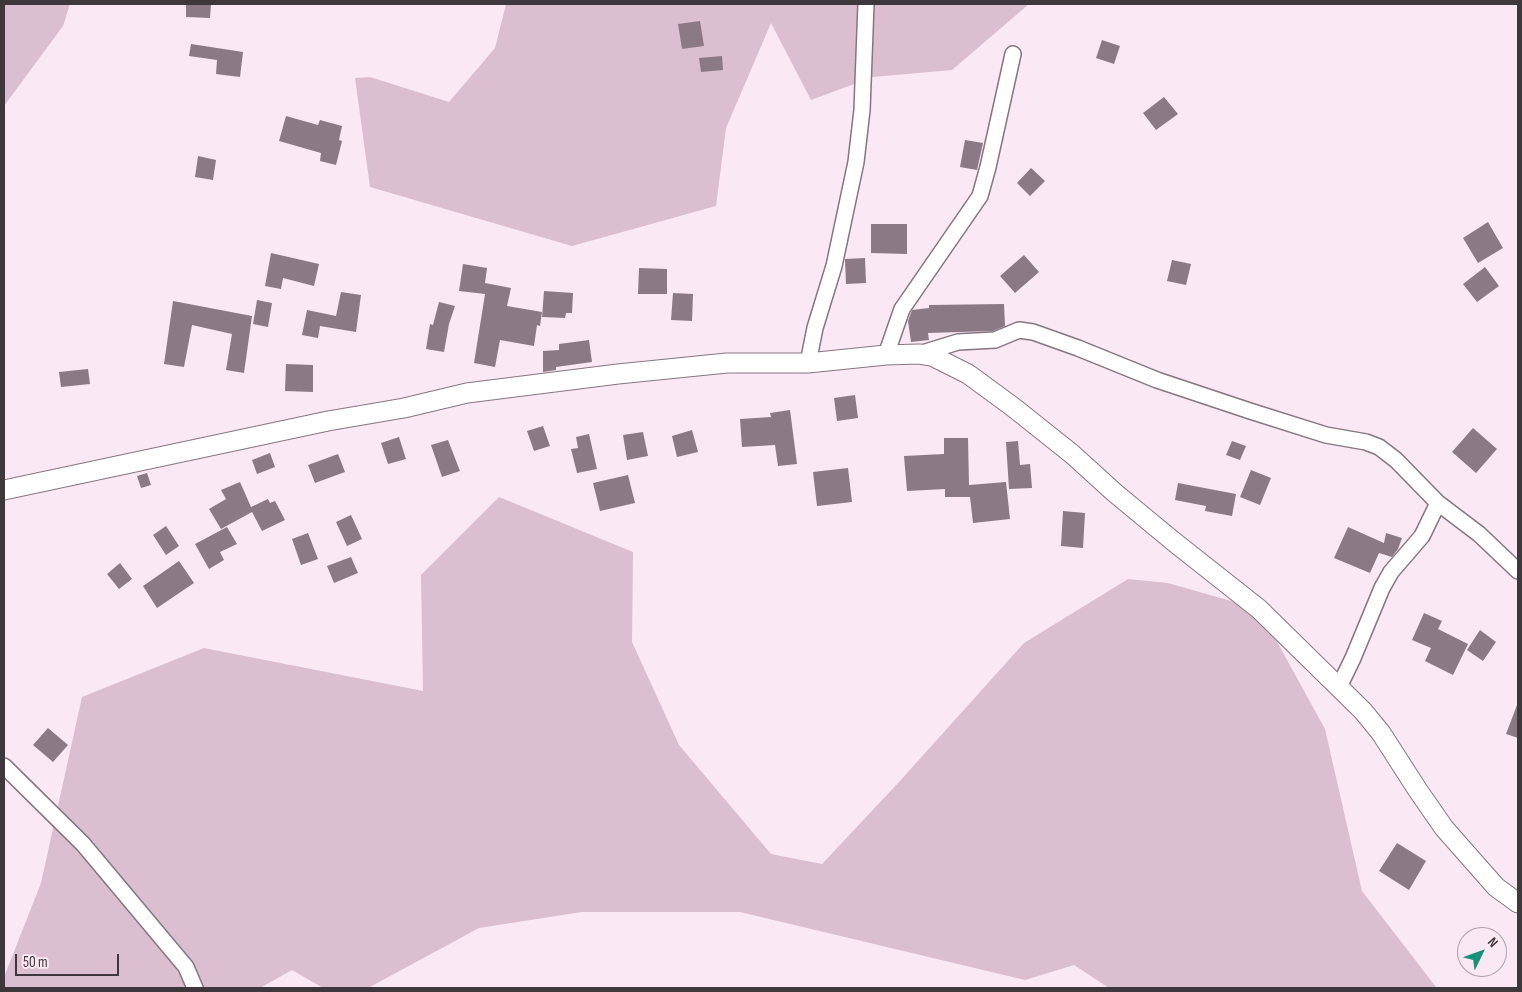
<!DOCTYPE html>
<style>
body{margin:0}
#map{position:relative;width:1522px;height:992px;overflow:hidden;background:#fae8f4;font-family:"Sofia Sans Condensed",sans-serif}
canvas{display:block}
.frame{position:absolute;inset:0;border:5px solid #3e373c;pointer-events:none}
.north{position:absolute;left:1457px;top:927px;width:50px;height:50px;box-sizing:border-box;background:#fae8f4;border:1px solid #afa1aa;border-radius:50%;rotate:48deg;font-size:14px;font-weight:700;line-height:20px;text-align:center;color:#3e373c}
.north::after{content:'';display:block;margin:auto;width:18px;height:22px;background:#159279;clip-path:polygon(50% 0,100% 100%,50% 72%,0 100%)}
.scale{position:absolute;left:15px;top:954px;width:104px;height:22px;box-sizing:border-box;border:2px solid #3e373c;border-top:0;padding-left:6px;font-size:15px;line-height:18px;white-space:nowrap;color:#3e373c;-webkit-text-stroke:4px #fae8f4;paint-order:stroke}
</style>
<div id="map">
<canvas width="1522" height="992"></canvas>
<div class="frame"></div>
<div class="north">N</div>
<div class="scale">50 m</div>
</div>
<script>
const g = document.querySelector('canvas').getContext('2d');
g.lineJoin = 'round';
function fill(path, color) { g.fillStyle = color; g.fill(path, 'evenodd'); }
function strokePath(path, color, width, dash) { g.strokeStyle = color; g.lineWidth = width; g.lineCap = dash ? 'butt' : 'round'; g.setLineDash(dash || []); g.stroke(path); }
const green = new Path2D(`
 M 4,4 L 70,4 L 63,26 L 4,106 Z
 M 506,4 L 1029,4 L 952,70 L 873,77 L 811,100 L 771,23 L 726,128 L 716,206 L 572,246 L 370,187 L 355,78 L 370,77 L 449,102 L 495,48 Z
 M 499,497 L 633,552 L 632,642 L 679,745 L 771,854 L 822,864 L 899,782 L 1024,643 L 1128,579 L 1168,583 L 1259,609 L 1325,729 L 1362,891 L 1436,987 L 1434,988 L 1109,988 L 1074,965 L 1025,980 L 740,912 L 582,912 L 479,928 L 368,988 L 323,988 L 292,970 L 260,988 L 4,988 L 4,977 L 41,883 L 82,697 L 204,648 L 423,691 L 421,575 Z`);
const building = new Path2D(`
 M 186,4 L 211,4 L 210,18 L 186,17 Z
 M 700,21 L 704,46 L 682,49 L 678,24 Z
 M 1102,40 L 1120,46 L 1114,64 L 1096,58 Z
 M 191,44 L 243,52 L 240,77 L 216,74 L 217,60 L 189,56 Z
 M 722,56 L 723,70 L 701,72 L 699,58 Z
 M 1164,97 L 1178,114 L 1156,130 L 1143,113 Z
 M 286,116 L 318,125 L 320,120 L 342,126 L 339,140 L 342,141 L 336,165 L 320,161 L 321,153 L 279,141 Z
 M 965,140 L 983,143 L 977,170 L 960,167 Z
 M 198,156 L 216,160 L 213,180 L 195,177 Z
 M 1031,168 L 1045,181 L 1030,196 L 1017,183 Z
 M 1488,222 L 1503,248 L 1478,263 L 1463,238 Z
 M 871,224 L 907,224 L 907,254 L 871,253 Z
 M 271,253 L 319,264 L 314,286 L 283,278 L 281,289 L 265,286 Z
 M 1024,255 L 1039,272 L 1015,293 L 1000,276 Z
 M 865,258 L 866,283 L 846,284 L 845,259 Z
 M 1172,260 L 1191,264 L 1186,285 L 1167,281 Z
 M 463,264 L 487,268 L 485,283 L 511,288 L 507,306 L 542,312 L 540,326 L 537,325 L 534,346 L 500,340 L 495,367 L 474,363 L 485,294 L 459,291 Z
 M 1485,267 L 1499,286 L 1477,302 L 1463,284 Z
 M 639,268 L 667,269 L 667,294 L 638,294 Z
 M 544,291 L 573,293 L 572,313 L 566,313 L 565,318 L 542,317 Z
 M 341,292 L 361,295 L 356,332 L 320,326 L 318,338 L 302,335 L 307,310 L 336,316 Z
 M 673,293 L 693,294 L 692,321 L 671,320 Z
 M 257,300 L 272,303 L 268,327 L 253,324 Z
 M 173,301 L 252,316 L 244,373 L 226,370 L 232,334 L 192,325 L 184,367 L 164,364 Z
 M 439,302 L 455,306 L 449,324 L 444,352 L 426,349 L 430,324 L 433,325 Z
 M 1004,304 L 1005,326 L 993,331 L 928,333 L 929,340 L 911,342 L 908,321 L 912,310 L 929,308 L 929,305 Z
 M 589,340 L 592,362 L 556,367 L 556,370 L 543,372 L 543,351 L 559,350 L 559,344 Z
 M 286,364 L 313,365 L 313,392 L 285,391 Z
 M 88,369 L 90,384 L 61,387 L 59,372 Z
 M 855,395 L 858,418 L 837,421 L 834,398 Z
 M 790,410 L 797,464 L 778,466 L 775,445 L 742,447 L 740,419 L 771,417 L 770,413 Z
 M 543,426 L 550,446 L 534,451 L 527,431 Z
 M 1473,428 L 1497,449 L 1476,473 L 1452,452 Z
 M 692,430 L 698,452 L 677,457 L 672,436 Z
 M 643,432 L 648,456 L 627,460 L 623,435 Z
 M 589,434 L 597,469 L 577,473 L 571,449 L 578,448 L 576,437 Z
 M 399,437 L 406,459 L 388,464 L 381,443 Z
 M 944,438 L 968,438 L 969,485 L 1006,482 L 1010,519 L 973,523 L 970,497 L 945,497 L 945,489 L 907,491 L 904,456 L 944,454 Z
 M 448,440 L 460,471 L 442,477 L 431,445 Z
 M 1018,441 L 1020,465 L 1030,464 L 1032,488 L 1009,489 L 1006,442 Z
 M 1232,441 L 1246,446 L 1240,460 L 1226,455 Z
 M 270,453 L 275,467 L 257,474 L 252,460 Z
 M 338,454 L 345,472 L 315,483 L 308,465 Z
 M 848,468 L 852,502 L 817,506 L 813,472 Z
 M 1251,470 L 1271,478 L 1260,505 L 1240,497 Z
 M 147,473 L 151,485 L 141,488 L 137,476 Z
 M 628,475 L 635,503 L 600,511 L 593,483 Z
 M 240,482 L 251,507 L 268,499 L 270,503 L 275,501 L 285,520 L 262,531 L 252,512 L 221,529 L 209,509 L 226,499 L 221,490 Z
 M 1178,483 L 1236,494 L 1232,516 L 1205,511 L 1206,506 L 1175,500 Z
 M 1063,511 L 1085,513 L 1083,548 L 1061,546 Z
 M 351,515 L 362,539 L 347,546 L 336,522 Z
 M 166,526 L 179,546 L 166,555 L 153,535 Z
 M 227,527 L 237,544 L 220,552 L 224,560 L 209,569 L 195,544 Z
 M 1348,527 L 1384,543 L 1386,533 L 1402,538 L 1398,549 L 1392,557 L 1379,553 L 1370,573 L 1334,558 Z
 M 308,533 L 318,559 L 301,565 L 292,539 Z
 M 351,557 L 358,573 L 334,583 L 327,566 Z
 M 179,561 L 194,583 L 157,608 L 143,586 Z
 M 120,563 L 132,579 L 119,589 L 107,574 Z
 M 1424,613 L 1442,621 L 1438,629 L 1468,644 L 1453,675 L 1425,661 L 1431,648 L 1412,640 Z
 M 1480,630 L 1496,642 L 1483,661 L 1467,650 Z
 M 1517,705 L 1518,705 L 1518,738 L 1506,734 Z
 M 48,728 L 68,745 L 53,762 L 33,745 Z
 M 1397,843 L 1426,861 L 1409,890 L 1379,871 Z`);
const minor = new Path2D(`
 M 919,354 L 958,342 L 995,340 L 1019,330 L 1033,332 L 1078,348 L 1157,380 L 1250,411 L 1326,435 L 1366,442 L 1379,447 L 1396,460 L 1438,503 L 1479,534 L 1518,571
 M 886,355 L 902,309 L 980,196 L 988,167 L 1013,54
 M 808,363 L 815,328 L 834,266 L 856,162 L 862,110 L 866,4
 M 1339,687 L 1353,658 L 1382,588 L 1391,572 L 1422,536 L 1438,503
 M 4,766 L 83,844 L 186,967 L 195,988`);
const tertiary = new Path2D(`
 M 4,490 L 328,421 L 404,408 L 467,393 L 618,374 L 727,363 L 808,363 L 886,355 L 919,354 L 932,356 L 968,374 L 1013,407 L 1072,454 L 1115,493 L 1173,541 L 1259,609 L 1363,711 L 1381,733 L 1417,789 L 1444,828 L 1496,887 L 1518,903`);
fill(green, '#dbbfd1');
fill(building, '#8b7a85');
strokePath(minor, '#867680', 18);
strokePath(tertiary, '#867680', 21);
strokePath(minor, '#fff', 15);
strokePath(tertiary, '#fff', 19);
</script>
